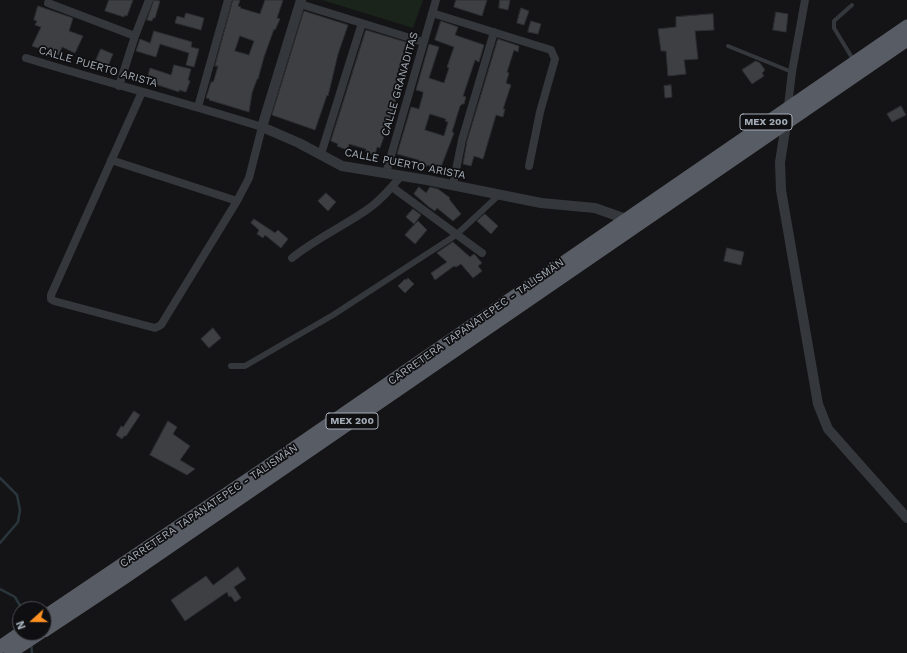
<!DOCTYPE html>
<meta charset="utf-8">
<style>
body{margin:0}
#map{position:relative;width:907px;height:653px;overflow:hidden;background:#141416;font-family:"Work Sans",sans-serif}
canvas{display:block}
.north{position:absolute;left:12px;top:601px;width:40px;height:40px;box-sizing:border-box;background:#0f0f11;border:1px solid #4b4e53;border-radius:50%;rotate:249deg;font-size:11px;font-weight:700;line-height:16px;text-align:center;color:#a4adb7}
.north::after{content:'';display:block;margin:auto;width:14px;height:18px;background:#ff9222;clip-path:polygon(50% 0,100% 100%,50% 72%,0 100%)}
</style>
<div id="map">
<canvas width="907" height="653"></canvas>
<div class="north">N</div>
</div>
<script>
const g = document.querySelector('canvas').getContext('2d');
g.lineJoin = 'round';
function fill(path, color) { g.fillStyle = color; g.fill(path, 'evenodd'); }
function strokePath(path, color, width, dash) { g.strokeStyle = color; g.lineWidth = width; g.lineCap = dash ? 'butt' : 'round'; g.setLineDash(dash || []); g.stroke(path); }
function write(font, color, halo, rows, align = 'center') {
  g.font = font + ' "Work Sans",sans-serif'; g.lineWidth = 3.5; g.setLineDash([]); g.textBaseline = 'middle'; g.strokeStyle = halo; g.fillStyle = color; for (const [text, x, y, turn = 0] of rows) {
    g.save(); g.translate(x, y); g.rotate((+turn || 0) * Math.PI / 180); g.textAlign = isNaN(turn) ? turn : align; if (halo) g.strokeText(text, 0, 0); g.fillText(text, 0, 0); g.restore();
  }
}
const green = new Path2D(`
 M 322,0 L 423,0 L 413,28 Z`);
const stream = new Path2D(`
 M 0,478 L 17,495 L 20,510 L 18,522 L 0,543
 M 0,589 L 15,597 L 22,609
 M 31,643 L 32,653`);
const building = new Path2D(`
 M 109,0 L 133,0 L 127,16 L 125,15 L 124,17 L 105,11 Z
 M 154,0 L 160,1 L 155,18 L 153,18 L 152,21 L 147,20 Z
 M 233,0 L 240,0 L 238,6 L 241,7 L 240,8 L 260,14 L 265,0 L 283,0 L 277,18 L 280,19 L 275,30 L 274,29 L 264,57 L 258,79 L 257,79 L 252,93 L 249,112 L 209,100 L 210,99 L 206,98 L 211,82 L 213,82 L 214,80 L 218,66 L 215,66 ZM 240,36 L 254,41 L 249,55 L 235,51 Z
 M 456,0 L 487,0 L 482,16 L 454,7 Z
 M 500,0 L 510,0 L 508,10 L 499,8 Z
 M 38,6 L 73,18 L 69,31 L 83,36 L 75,53 L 62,47 L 59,55 L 32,46 L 41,27 L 35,25 L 37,21 L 34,20 Z
 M 521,8 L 529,11 L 524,25 L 517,23 Z
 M 304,11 L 348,25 L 338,54 L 328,96 L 327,95 L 315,130 L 272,115 Z
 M 776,12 L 788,14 L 786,32 L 773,30 Z
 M 186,13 L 204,18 L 201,30 L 175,23 L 177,16 L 184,18 Z
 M 713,14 L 714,30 L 695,31 L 698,59 L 684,60 L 686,74 L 668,76 L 666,51 L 661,51 L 658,29 L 676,27 L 676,17 Z
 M 441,21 L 458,27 L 455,35 L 484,45 L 479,62 L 475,60 L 463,96 L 466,97 L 464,104 L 462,104 L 460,106 L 452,132 L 454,133 L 441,167 L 433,164 L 432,167 L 427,165 L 426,167 L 418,165 L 419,160 L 397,154 L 411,107 L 419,109 L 423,94 L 423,92 L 416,90 L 429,44 L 439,47 L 429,78 L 444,83 L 449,68 L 447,67 L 454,47 L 435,40 ZM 430,114 L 446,119 L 445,121 L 448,122 L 444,136 L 425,130 Z
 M 531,21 L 541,24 L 538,34 L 528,32 Z
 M 366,30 L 409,43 L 403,62 L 402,62 L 397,75 L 398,75 L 396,84 L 399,85 L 394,107 L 380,148 L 377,147 L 375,155 L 366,152 L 366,149 L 349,144 L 347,150 L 337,146 L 338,144 L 331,141 Z
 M 154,31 L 192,42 L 191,47 L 199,49 L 194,67 L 186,65 L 189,53 L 160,44 L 156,57 L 136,51 L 140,39 L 150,43 Z
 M 498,39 L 519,46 L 518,52 L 514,50 L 507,72 L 509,73 L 506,83 L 511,85 L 503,109 L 505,109 L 503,117 L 496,115 L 483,159 L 474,156 L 471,166 L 463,164 L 467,141 Z
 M 101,49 L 113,54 L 108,66 L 96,60 Z
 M 756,61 L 760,63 L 765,70 L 762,73 L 764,76 L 752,84 L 742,70 Z
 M 174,65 L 191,69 L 188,80 L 190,81 L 186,92 L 179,90 L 179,92 L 152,83 L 154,77 L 148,75 L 150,68 L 171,75 Z
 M 671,85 L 672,97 L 665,98 L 664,86 Z
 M 901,106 L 906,115 L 892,122 L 887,114 Z
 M 419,187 L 426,193 L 430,187 L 438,189 L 450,198 L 449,199 L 461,214 L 453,221 L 437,208 L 435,211 L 429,207 L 414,194 Z
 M 326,193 L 336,202 L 328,211 L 318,201 Z
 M 413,209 L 421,215 L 414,224 L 406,217 Z
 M 485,214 L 498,226 L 491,234 L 477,221 Z
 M 254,219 L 275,233 L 278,230 L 288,239 L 281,248 L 265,235 L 263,238 L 257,234 L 259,230 L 251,223 Z
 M 418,221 L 427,230 L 415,244 L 405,235 Z
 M 453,242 L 470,257 L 474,254 L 475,255 L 482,263 L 478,266 L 482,271 L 473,278 L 461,264 L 456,267 L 454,266 L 435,280 L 431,273 L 447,262 L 437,253 Z
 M 727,248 L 744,252 L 741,265 L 724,261 Z
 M 408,278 L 414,284 L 405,293 L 398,286 L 405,279 L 406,280 Z
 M 213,328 L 221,338 L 209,348 L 201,339 Z
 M 134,411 L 140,415 L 126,436 L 124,436 L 122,439 L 116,435 L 121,426 L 123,427 Z
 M 168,421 L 177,427 L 173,434 L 190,446 L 180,460 L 195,469 L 187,475 L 150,455 Z
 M 238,567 L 246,579 L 234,587 L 241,598 L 235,602 L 231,596 L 229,597 L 227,592 L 185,621 L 171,600 L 206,576 L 213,585 Z`);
const service = new Path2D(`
 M 852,5 L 834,21 L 834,28 L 854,61
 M 728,46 L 792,72`);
const pedestrian = new Path2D(`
 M 231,366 L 245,366 L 333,315 L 456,235 L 500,194`);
const minor = new Path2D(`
 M 48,3 L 135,36
 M 300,4 L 423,42
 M 432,13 L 551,50 L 555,59 L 540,112 L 529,166
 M 26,58 C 104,82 184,102 262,127 L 249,178 L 237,201 L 161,325 L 155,328 L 54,301 L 51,299 L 51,295 L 142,92
 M 119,86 L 135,36 L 149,0
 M 788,106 L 792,72 L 805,0
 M 198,107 L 228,0
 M 321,154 L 362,23
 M 111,160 L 237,201
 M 386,173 L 436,0
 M 453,185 L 462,140 L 494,32
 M 392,187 L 482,253
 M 292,258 C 315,239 344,226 368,209 C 381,200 391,188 401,176`);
const tertiary = new Path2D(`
 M 301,0 L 262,127 L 299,143 L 342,166 L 427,180 L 541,203 L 595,208 L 626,219
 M 787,118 L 780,162 L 781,190 L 818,404 L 828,429 L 907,518`);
const trunk = new Path2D(`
 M 44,617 L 262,470 L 907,26
 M 44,631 L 124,578 L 907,40
 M 0,647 L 20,633
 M 10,653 L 40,633`);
const shields = [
 [766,122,52],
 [352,421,52]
];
const shieldNames = [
 ["MEX 200",766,122],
 ["MEX 200",352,421]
];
const streetNames = [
 ["CALLE PUERTO ARISTA",98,67,16],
 ["CALLE GRANADITAS",400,84,-74],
 ["CALLE PUERTO ARISTA",405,164,11],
 ["CARRETERA TAPANATEPEC - TALISMÁN",476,322,-35],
 ["CARRETERA TAPANATEPEC - TALISMÁN",209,506,-34]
];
fill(green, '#1b241b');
strokePath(stream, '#29363b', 2.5);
fill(building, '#3e3f43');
strokePath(building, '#2d2e32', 1);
strokePath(service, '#34373b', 4);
strokePath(pedestrian, '#34373b', 6);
strokePath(minor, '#34373b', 8);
strokePath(tertiary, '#34373b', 10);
strokePath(trunk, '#585c64', 13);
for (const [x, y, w] of shields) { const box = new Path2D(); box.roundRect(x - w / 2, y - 8, w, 16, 3); g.fillStyle = '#0f0f11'; g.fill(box); strokePath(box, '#a4adb7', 1); }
write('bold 10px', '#a4adb7', null, shieldNames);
write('11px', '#a4adb7', '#0f0f11', streetNames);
</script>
